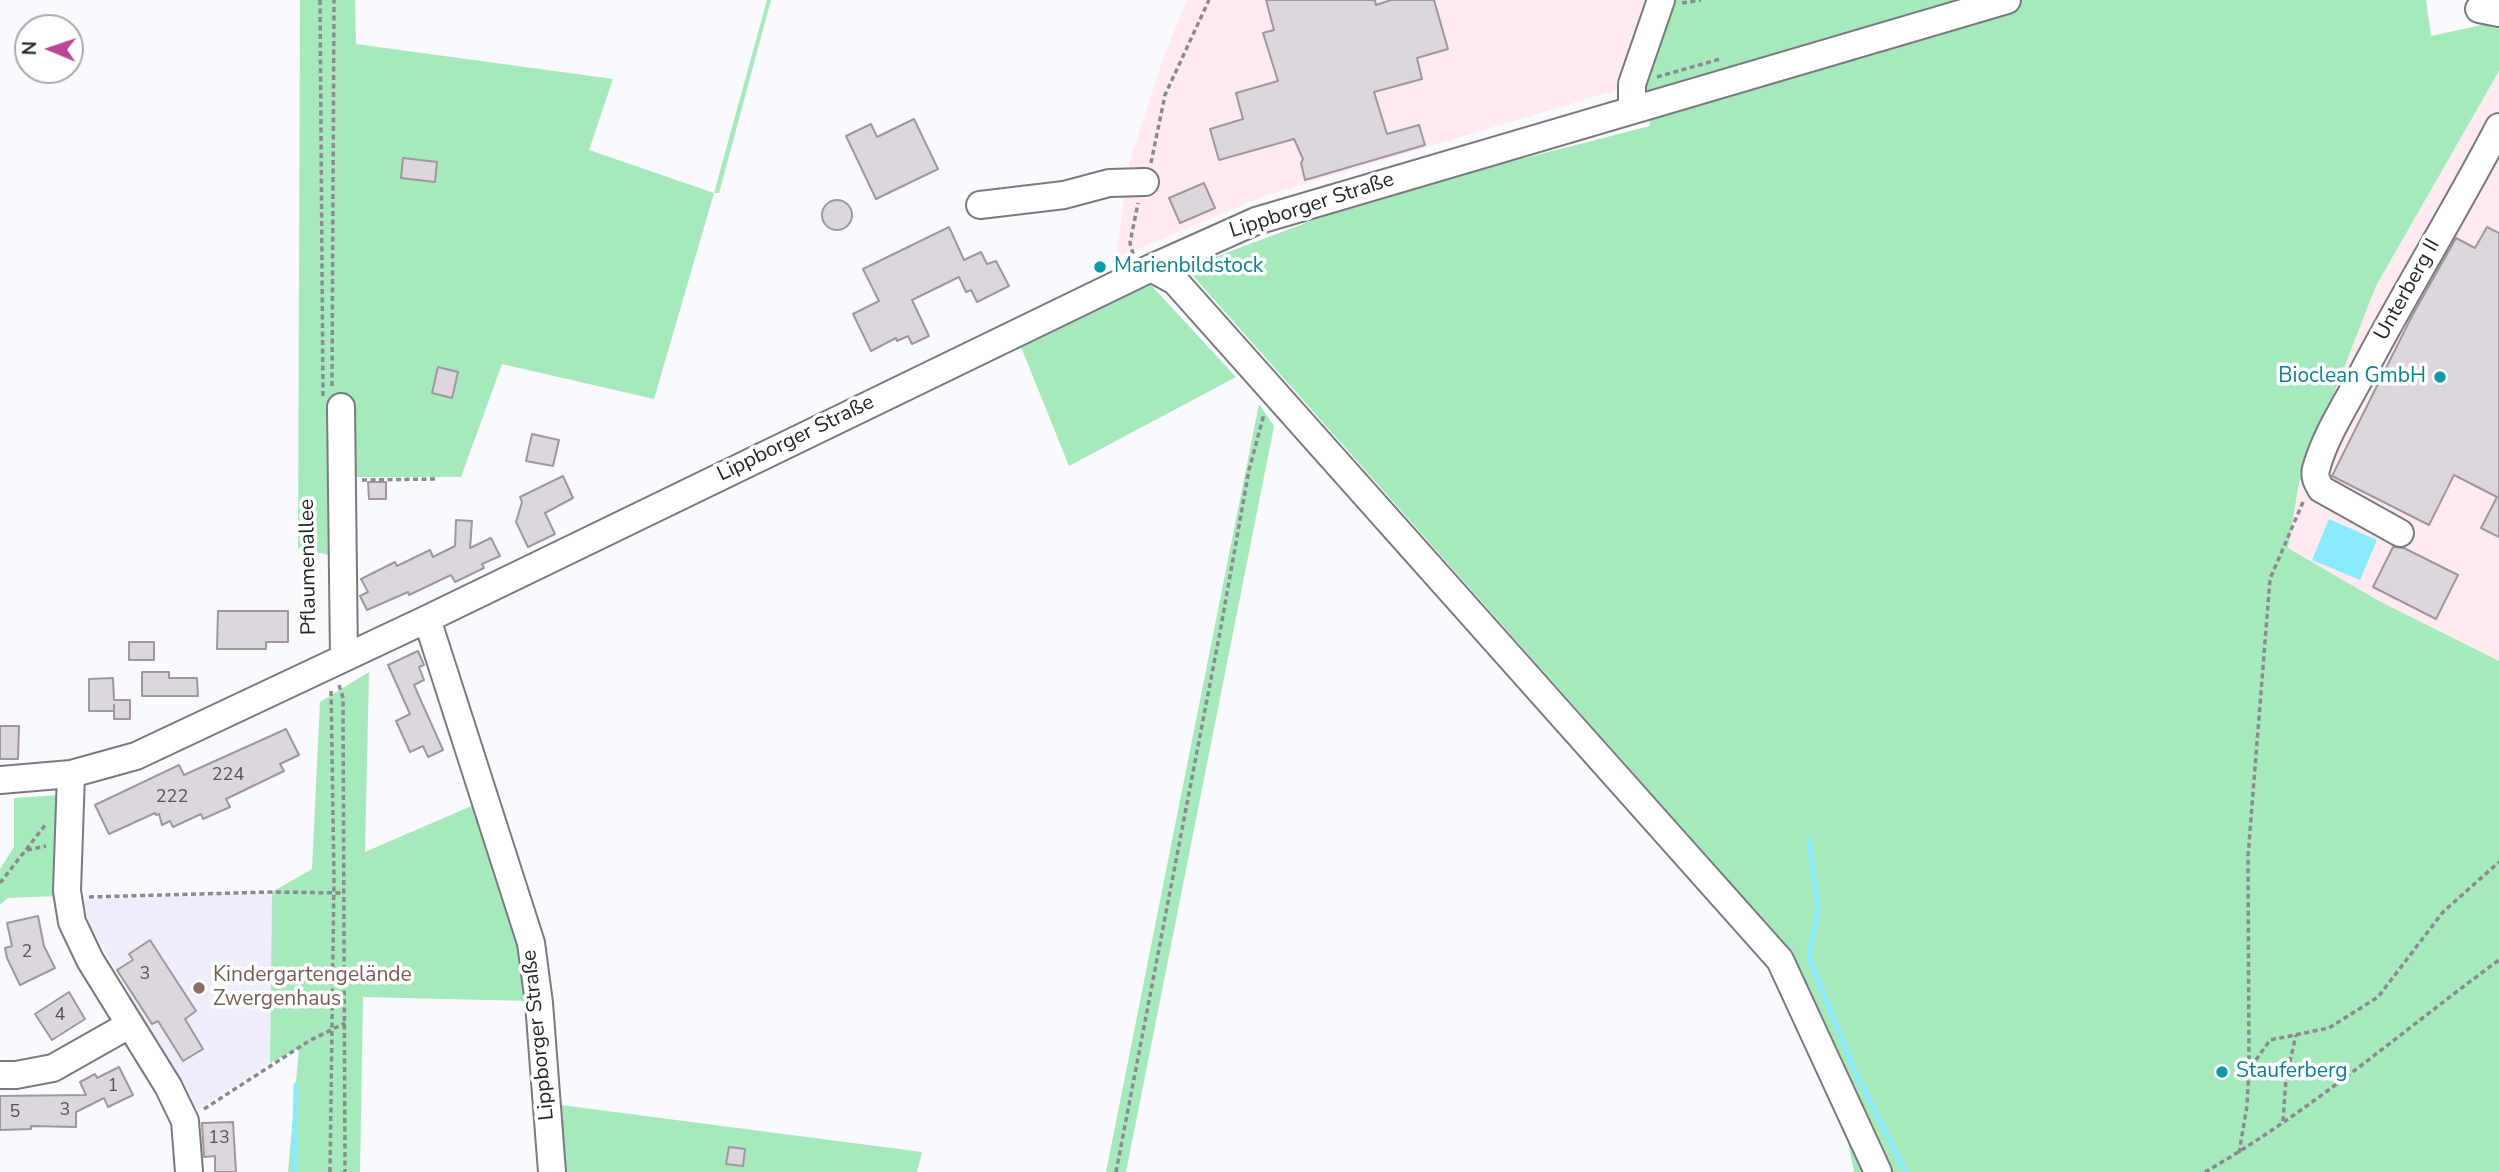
<!DOCTYPE html>
<meta charset="utf-8">
<style>
body{margin:0}
#map{position:relative;width:2499px;height:1172px;overflow:hidden;background:#f9f9fe;font-family:"Nunito Sans",sans-serif}
canvas{display:block}
.north{position:absolute;left:14px;top:14px;width:70px;height:70px;box-sizing:border-box;background:#fff;border:2px solid #a9a9aa;border-radius:50%;rotate:272deg;font-size:19px;font-weight:700;line-height:28px;text-align:center;color:#27272a}
.north::after{content:'';display:block;margin:auto;width:24px;height:32px;background:#be4496;clip-path:polygon(50% 0,100% 100%,50% 72%,0 100%)}
</style>
<div id="map">
<canvas width="2499" height="1172"></canvas>
<div class="north">N</div>
</div>
<script>
const g = document.querySelector('canvas').getContext('2d');
g.lineJoin = 'round';
function fill(path, color) { g.fillStyle = color; g.fill(path, 'evenodd'); }
function strokePath(path, color, width, dash) { g.strokeStyle = color; g.lineWidth = width; g.lineCap = dash ? 'butt' : 'round'; g.setLineDash(dash || []); g.stroke(path); }
function write(font, color, halo, rows, align = 'center') {
  g.font = font + ' "Nunito Sans",sans-serif'; g.lineWidth = 7; g.setLineDash([]); g.textBaseline = 'middle'; g.strokeStyle = halo; g.fillStyle = color; for (const [text, x, y, turn = 0] of rows) {
    g.save(); g.translate(x, y); g.rotate((+turn || 0) * Math.PI / 180); g.textAlign = isNaN(turn) ? turn : align; if (halo) g.strokeText(text, 0, 0); g.fillText(text, 0, 0); g.restore();
  }
}
const commercial = new Path2D(`
 M 1187,0 L 1649,0 L 1617,90 L 1267,195 L 1116,258 L 1129,164 L 1162,62 Z
 M 2499,71 L 2499,661 L 2379,601 L 2288,548 L 2299,483 L 2376,286 Z`);
const built = new Path2D(`
 M 272,892 L 270,1063 L 197,1110 L 90,926 L 83,900 Z`);
const green = new Path2D(`
 M 300,0 L 355,0 L 356,44 L 613,79 L 589,150 L 714,193 L 767,0 L 771,0 L 719,193 L 714,193 L 654,399 L 502,364 L 461,477 L 352,477 L 351,560 L 298,548 Z
 M 1670,0 L 2426,0 L 2431,36 L 2486,24 L 2499,29 L 2499,71 L 2376,286 L 2299,483 L 2288,548 L 2379,601 L 2499,661 L 2499,1172 L 1854,1172 L 1830,1051 L 1793,953 L 1186,268 L 1380,195 L 1650,126 L 1645,73 Z
 M 1150,284 L 1236,377 L 1069,466 L 1021,347 Z
 M 1259,404 L 1274,426 L 1126,1172 L 1106,1172 Z
 M 369,672 L 365,852 L 483,801 L 527,942 L 530,1001 L 363,997 L 360,1172 L 288,1172 L 299,1048 L 270,1063 L 272,892 L 312,869 L 320,702 Z
 M 60,795 L 58,896 L 8,898 L 0,905 L 0,869 L 14,847 L 14,798 Z
 M 553,1104 L 922,1152 L 917,1172 L 557,1172 Z`);
const water = new Path2D(`
 M 2329,519 L 2377,540 L 2360,580 L 2312,560 Z`);
const stream = new Path2D(`
 M 1809,840 L 1818,910 L 1809,957 L 1854,1070 L 1906,1172
 M 294,1172 L 296,1085`);
const building = new Path2D(`
 M 1266,0 L 1375,0 L 1376,5 L 1391,0 L 1434,0 L 1448,49 L 1417,58 L 1422,79 L 1374,92 L 1387,134 L 1419,125 L 1425,145 L 1305,180 L 1301,163 L 1303,159 L 1294,139 L 1219,160 L 1210,129 L 1243,119 L 1236,93 L 1278,81 L 1263,33 L 1274,30 Z
 M 914,119 L 938,169 L 876,199 L 846,136 L 871,124 L 877,137 Z
 M 403,158 L 437,162 L 435,182 L 401,178 Z
 M 1204,183 L 1215,208 L 1180,223 L 1169,198 Z
 M822 215a15 15 0 1 1 30 0a15 15 0 1 1-30 0Z
 M 949,227 L 964,260 L 981,252 L 987,264 L 996,261 L 1009,286 L 977,302 L 971,290 L 966,292 L 959,277 L 912,300 L 929,336 L 912,344 L 908,336 L 897,341 L 896,338 L 871,351 L 853,314 L 879,301 L 863,269 Z
 M 2487,227 L 2499,233 L 2499,537 L 2481,528 L 2497,497 L 2454,475 L 2429,525 L 2332,476 L 2412,316 L 2456,238 L 2475,248 Z
 M 438,367 L 458,372 L 452,398 L 432,393 Z
 M 532,434 L 559,440 L 553,466 L 526,461 Z
 M 563,476 L 573,498 L 545,513 L 555,534 L 528,547 L 516,522 L 522,502 L 520,497 Z
 M 368,482 L 386,482 L 386,499 L 369,499 Z
 M 456,520 L 472,521 L 470,548 L 491,538 L 500,556 L 482,564 L 484,568 L 455,582 L 451,575 L 409,595 L 408,592 L 367,610 L 360,596 L 368,592 L 361,579 L 395,562 L 397,566 L 430,550 L 433,557 L 455,546 Z
 M 2393,547 L 2404,548 L 2458,575 L 2436,619 L 2373,587 Z
 M 218,611 L 288,611 L 288,642 L 266,642 L 266,649 L 217,649 Z
 M 129,642 L 154,642 L 154,660 L 129,660 Z
 M 418,651 L 424,665 L 419,667 L 424,680 L 414,685 L 443,750 L 428,757 L 423,746 L 410,752 L 396,721 L 410,714 L 388,665 Z
 M 142,672 L 169,672 L 169,678 L 197,678 L 198,696 L 142,696 Z
 M 113,678 L 114,700 L 130,700 L 130,719 L 114,719 L 114,705 L 114,711 L 89,711 L 89,679 Z
 M 0,726 L 19,726 L 18,759 L 0,759 Z
 M 286,729 L 299,755 L 280,764 L 284,771 L 226,799 L 230,807 L 203,819 L 201,814 L 173,827 L 170,821 L 162,825 L 159,814 L 156,815 L 155,813 L 109,834 L 95,805 L 179,765 L 184,775 Z
 M 38,916 L 44,946 L 55,968 L 20,985 L 7,958 L 5,948 L 12,946 L 7,923 Z
 M 150,940 L 196,1011 L 185,1019 L 203,1049 L 183,1061 L 158,1021 L 152,1024 L 117,970 L 133,960 L 129,954 Z
 M 69,992 L 85,1019 L 52,1040 L 35,1014 Z
 M 119,1067 L 133,1095 L 108,1107 L 104,1098 L 76,1112 L 76,1127 L 31,1126 L 31,1129 L 0,1130 L 0,1096 L 86,1095 L 80,1082 L 95,1074 L 97,1078 Z
 M 233,1122 L 236,1172 L 215,1172 L 215,1156 L 204,1157 L 202,1123 Z
 M 729,1147 L 745,1149 L 743,1166 L 726,1164 Z`);
const path = new Path2D(`
 M 320,0 L 323,396
 M 1682,3 L 1701,0
 M 1657,77 L 1720,59
 M 1151,163 L 1165,95 L 1209,0
 M 1133,254 L 1130,243 L 1138,203
 M 332,386 L 334,0
 M 362,480 L 437,479
 M 339,685 L 343,698 L 345,1172
 M 27,850 L 46,846
 M 0,883 L 46,824
 M 89,897 L 272,892 L 343,893
 M 2251,1067 L 2270,1040 L 2329,1028 L 2378,997 L 2443,912 L 2499,862
 M 204,1109 L 309,1041 L 345,1023
 M 2283,1121 L 2286,1079 L 2296,1035
 M 2239,1153 L 2247,1106 L 2249,1068 L 2248,856 L 2270,579 L 2303,502
 M 330,1172 L 334,879 L 331,688
 M 1116,1172 L 1220,632 L 1249,470 L 1264,414
 M 2205,1172 C 2310,1112 2402,1031 2499,960`);
const minor = new Path2D(`
 M 2479,9 L 2499,13
 M 1632,110 L 1632,84 L 1661,0
 M 980,205 L 1064,195 L 1109,183 L 1145,182
 M 1151,268 L 1175,281 L 1780,960 L 1878,1172
 M 341,407 L 344,658
 M 2400,533 L 2321,489 C 2317,482 2314,477 2316,469 C 2325,436 2346,404 2362,374 C 2406,290 2456,210 2499,127
 M 427,619 L 531,943 L 539,1003 L 552,1172
 M 71,774 L 67,891 L 72,922 L 90,960 L 168,1086 L 185,1121 L 189,1172
 M 0,780 L 71,774 L 136,756 L 427,619 L 1151,268 L 1256,221 L 2007,0
 M 0,1075 L 16,1075 L 53,1068 L 129,1025`);
const markers = [
 [1100,267,7,"#0f9aa8"],
 [2440,377,7,"#0f9aa8"],
 [199,988,7,"#8d6e63"],
 [2222,1072,7,"#0f9aa8"]
];
const numberNames = [
 ["224",228,776],
 ["222",172,798],
 ["2",27,953],
 ["3",145,975],
 ["4",60,1016],
 ["1",113,1087],
 ["3",65,1111],
 ["5",15,1113],
 ["13",219,1139]
];
const streetNames = [
 ["Lippborger Straße",1312,206,-18],
 ["Unterberg II",2408,290,-61],
 ["Lippborger Straße",796,439,-26],
 ["Pflaumenallee",309,567,-91],
 ["Lippborger Straße",539,1035,-96]
];
const cultureNames = [
 ["Marienbildstock",1114,267],
 ["Bioclean GmbH",2426,377,"right"],
 ["Stauferberg",2236,1072]
];
const educationNames = [
 ["Kindergartengelände",213,976],
 ["Zwergenhaus",213,1000]
];
fill(commercial, '#ffeaef');
fill(built, '#eeedfa');
fill(green, '#a6e9bc');
fill(water, '#8beafd');
strokePath(stream, '#8beafd', 5);
fill(building, '#ddd7dd');
strokePath(building, '#9e989e', 2);
strokePath(minor, '#797980', 30);
strokePath(path, '#8a8a8e', 3.5, [5, 3.5]);
strokePath(minor, '#fff', 26);
for (const [x, y, r, color] of markers) { const dot = new Path2D(); dot.arc(x, y, r, 0, 2 * Math.PI); g.fillStyle = color; g.fill(dot); strokePath(dot, '#fff', 2.5); }
write('18px', '#545357', null, numberNames);
write('21px', '#27272a', '#fff', streetNames);
write('21px', '#0d838f', '#fff', cultureNames, 'left');
write('21px', '#785e54', '#fff', educationNames, 'left');
</script>
